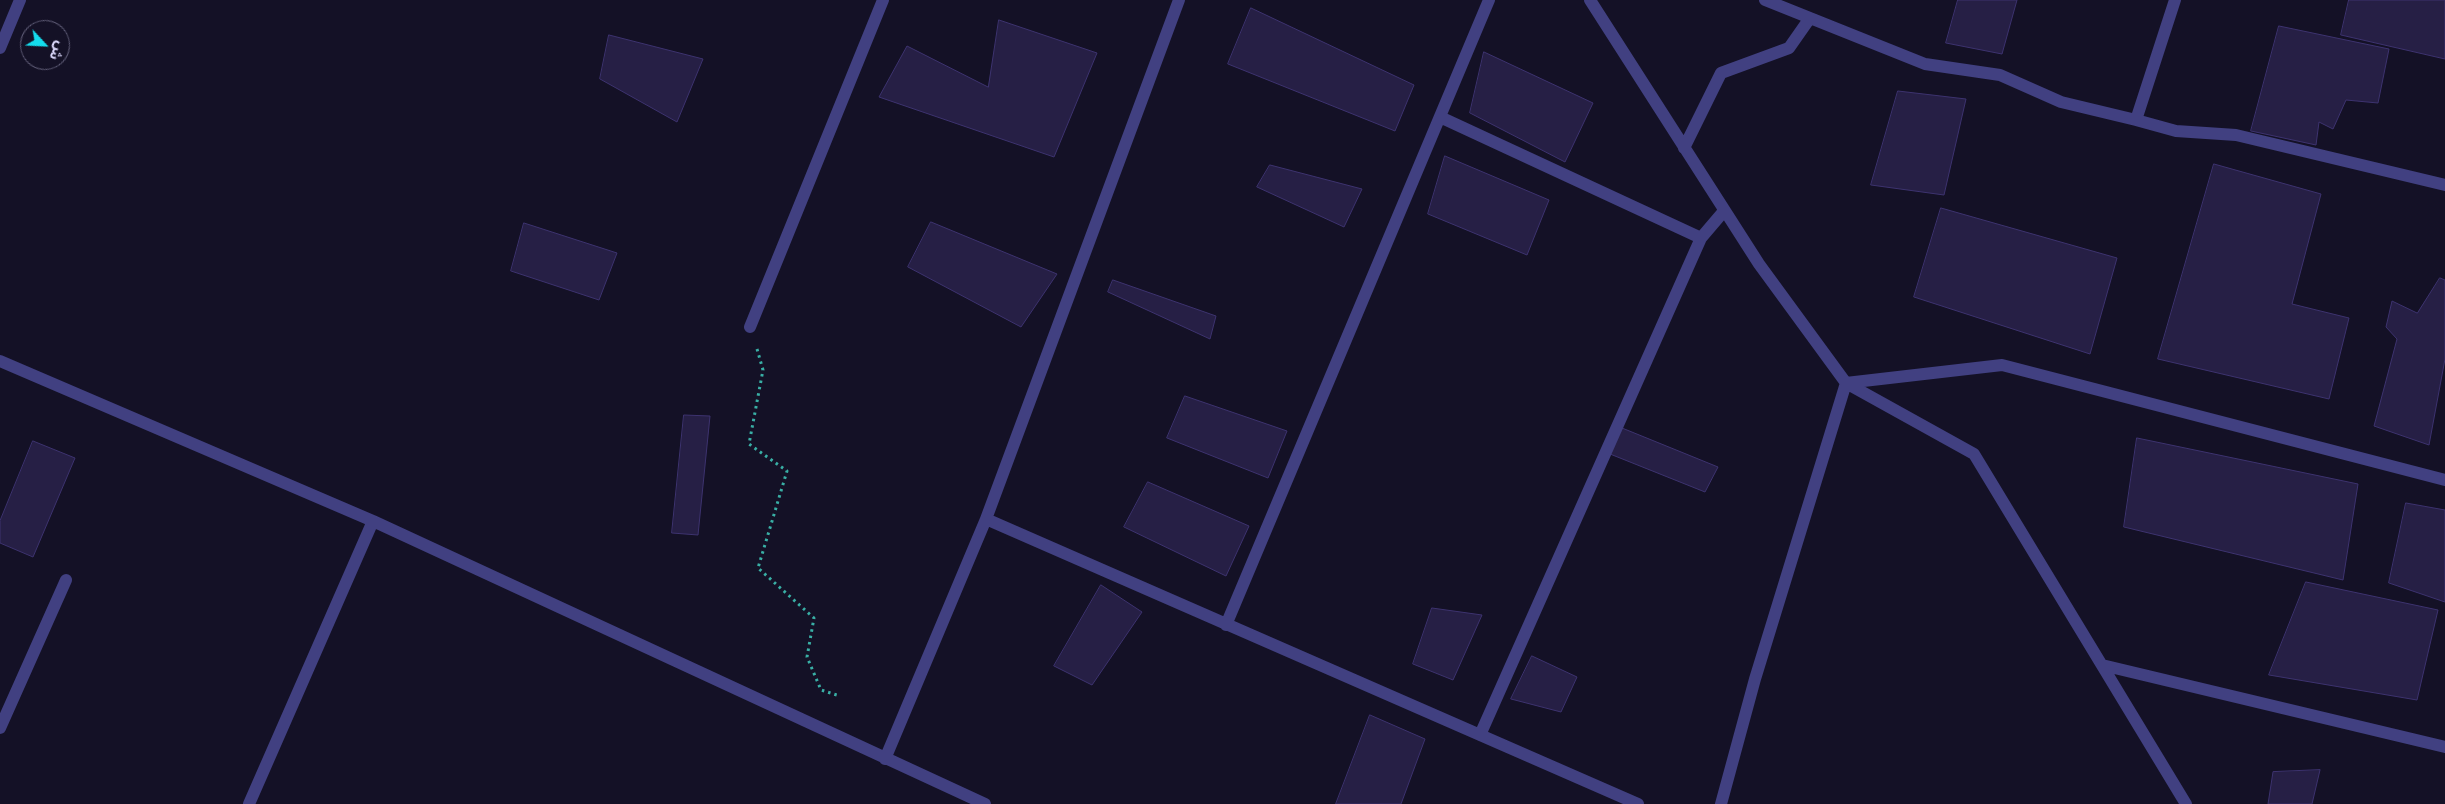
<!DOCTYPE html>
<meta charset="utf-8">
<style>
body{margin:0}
#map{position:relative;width:2445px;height:804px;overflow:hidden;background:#141126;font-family:Barlow,"Noto Sans Arabic",sans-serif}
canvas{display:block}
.north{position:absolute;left:20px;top:20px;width:50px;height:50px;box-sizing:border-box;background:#141126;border:1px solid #64617c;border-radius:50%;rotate:115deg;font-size:14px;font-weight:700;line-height:20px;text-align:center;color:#dcd9fc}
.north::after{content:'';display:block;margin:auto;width:18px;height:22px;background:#14dced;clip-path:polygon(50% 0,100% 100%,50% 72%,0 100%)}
</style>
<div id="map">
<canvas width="2445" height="804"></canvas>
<div class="north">ش</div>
</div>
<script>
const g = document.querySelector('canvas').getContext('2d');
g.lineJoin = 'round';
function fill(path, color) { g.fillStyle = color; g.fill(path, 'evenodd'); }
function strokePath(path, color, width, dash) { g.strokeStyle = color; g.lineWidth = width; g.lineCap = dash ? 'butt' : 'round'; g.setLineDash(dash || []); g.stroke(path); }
const building = new Path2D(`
 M 1958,0 L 2017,0 L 2002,54 L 1946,43 Z
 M 2349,0 L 2445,0 L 2445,59 L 2341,35 Z
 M 1251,8 L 1414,85 L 1395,131 L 1228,64 Z
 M 999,20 L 1097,53 L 1054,157 L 879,97 L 907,46 L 988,87 Z
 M 2279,26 L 2389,49 L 2378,103 L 2346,100 L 2333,129 L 2319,122 L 2316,145 L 2251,131 Z
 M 609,35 L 703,59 L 677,122 L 600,79 Z
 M 1484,52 L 1593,103 L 1565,162 L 1470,113 Z
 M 1898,91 L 1966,99 L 1944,195 L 1871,185 Z
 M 1445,156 L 1549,200 L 1527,255 L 1428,214 Z
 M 2214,164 L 2321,194 L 2292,304 L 2349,318 L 2329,399 L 2158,359 Z
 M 1270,165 L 1362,189 L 1344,227 L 1257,187 Z
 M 1941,208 L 2117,258 L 2090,354 L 1914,297 Z
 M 931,222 L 1057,274 L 1021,327 L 908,267 Z
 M 524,223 L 617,253 L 599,300 L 511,271 Z
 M 2440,278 L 2445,280 L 2445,359 L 2429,445 L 2374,426 L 2397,339 L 2386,327 L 2392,301 L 2417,313 Z
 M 1113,280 L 1216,316 L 1210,339 L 1108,292 Z
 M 1185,396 L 1287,431 L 1268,478 L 1167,438 Z
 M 684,415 L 710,416 L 698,535 L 672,533 Z
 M 1622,428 L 1718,467 L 1705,492 L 1610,454 Z
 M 2137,438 L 2358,484 L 2343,580 L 2124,527 Z
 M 33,441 L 75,458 L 33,557 L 0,543 L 0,521 Z
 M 1148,482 L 1249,526 L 1226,576 L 1124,527 Z
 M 2406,503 L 2445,510 L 2445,602 L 2389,583 Z
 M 2306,582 L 2438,610 L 2417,700 L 2269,675 Z
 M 1101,585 L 1142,612 L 1092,685 L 1054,666 Z
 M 1432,608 L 1482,615 L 1453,680 L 1413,664 Z
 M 1532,656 L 1577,677 L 1561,712 L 1511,699 Z
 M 1370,715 L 1425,739 L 1401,804 L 1336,804 Z
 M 2320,770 L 2312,804 L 2268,804 L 2273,772 Z`);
const path = new Path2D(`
 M 757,349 L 763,370 L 749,444 L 787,471 L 758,568 L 814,618 L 807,657 L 821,690 L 840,696`);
const minor = new Path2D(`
 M 1590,0 L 1759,264 L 1846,383 L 1755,679 L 1721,804
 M 1765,0 L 1925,64 L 2000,75 L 2061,102 L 2136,120
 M 2175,0 L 2136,120 L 2176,131 L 2236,135 L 2445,185
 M 0,48 L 20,0
 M 1440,117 L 1701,238
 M 1684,148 L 1721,73 L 1789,48 L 1810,18
 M 750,327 L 883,0
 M 0,361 L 373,521 L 985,804
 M 1846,383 L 2002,365 L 2445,480
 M 1846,383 L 1974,454 L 2186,804
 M 986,519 L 1638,804
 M 1226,625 L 1489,0
 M 2102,665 L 2445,747
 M 0,728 L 66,580
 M 1480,735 L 1701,238 L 1724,211
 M 885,759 L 986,519 L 1179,0
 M 249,804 L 373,521`);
fill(building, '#261f45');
strokePath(building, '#3d336f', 1);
strokePath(path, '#39afa5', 3, [2.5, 4]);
strokePath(minor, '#414081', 12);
</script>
